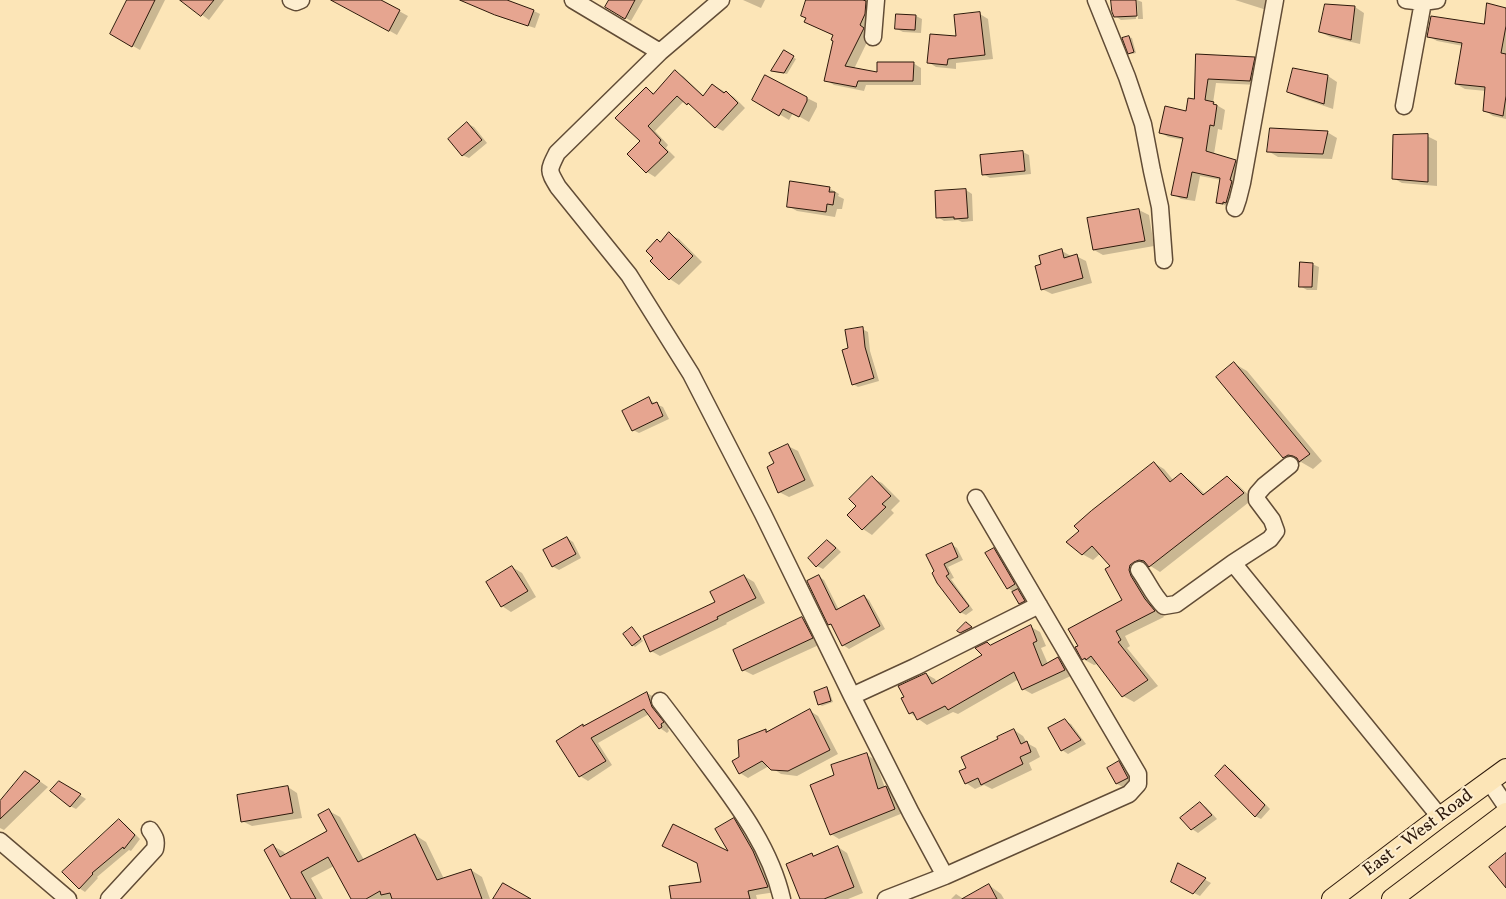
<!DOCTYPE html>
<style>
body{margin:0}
canvas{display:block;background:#fce5b7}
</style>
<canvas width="1506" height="899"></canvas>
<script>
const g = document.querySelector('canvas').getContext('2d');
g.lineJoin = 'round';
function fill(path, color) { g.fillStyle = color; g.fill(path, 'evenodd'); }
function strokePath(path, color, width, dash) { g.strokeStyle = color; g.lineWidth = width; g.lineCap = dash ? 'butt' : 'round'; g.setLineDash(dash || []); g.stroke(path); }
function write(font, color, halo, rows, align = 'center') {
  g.font = font + ' Vollkorn,serif'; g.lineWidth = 4; g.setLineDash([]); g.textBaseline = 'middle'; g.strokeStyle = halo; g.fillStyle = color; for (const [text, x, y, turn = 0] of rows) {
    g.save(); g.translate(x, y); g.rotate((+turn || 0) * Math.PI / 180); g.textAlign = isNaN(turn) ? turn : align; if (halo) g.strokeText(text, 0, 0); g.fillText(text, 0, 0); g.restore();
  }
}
const shadow = new Path2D(`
 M 129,0 L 165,0 L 140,50 L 112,34 Z
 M 182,0 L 224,0 L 209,20 Z
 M 335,0 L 379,0 L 408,16 L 397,35 Z
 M 479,0 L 506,0 L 534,11 L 540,14 L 535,28 L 503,18 L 483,9 Z
 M 611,0 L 643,0 L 631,21 L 607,7 Z
 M 743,0 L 765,0 L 761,8 Z
 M 810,0 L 875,0 L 871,34 L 854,69 L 878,74 L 913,63 L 921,68 L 921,85 L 866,85 L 864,91 L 834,85 L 826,80 L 834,36 L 814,26 L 807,19 L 802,16 Z
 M 1112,0 L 1135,0 L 1136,19 L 1121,20 L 1115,16 Z
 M 1137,0 L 1142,2 L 1143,19 L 1138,19 Z
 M 1235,0 L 1277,0 L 1273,12 Z
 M 1355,7 L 1364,13 L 1360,44 L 1330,37 L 1320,32 Z
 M 1506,9 L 1506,119 L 1493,116 L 1484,110 L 1486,91 L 1465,89 L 1456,84 L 1463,46 L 1437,41 L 1428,36 L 1485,26 Z
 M 980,14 L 988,19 L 993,59 L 956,63 L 956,69 L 936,67 L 928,62 L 958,37 Z
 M 916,16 L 922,19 L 921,33 L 903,32 L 897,29 Z
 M 1129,37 L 1132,38 L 1136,53 L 1132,54 L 1129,53 Z
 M 784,52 L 796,59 L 787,74 L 775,72 Z
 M 1198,56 L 1254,58 L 1262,62 L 1258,85 L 1216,83 L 1213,103 L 1225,110 L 1222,130 L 1218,129 L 1214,154 L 1236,161 L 1243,165 L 1231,208 L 1217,202 L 1221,180 L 1200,176 L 1195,201 L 1181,199 L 1173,194 L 1184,140 L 1168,137 L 1160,132 L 1187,112 L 1195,100 Z
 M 1294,69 L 1328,76 L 1337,82 L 1333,109 L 1298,97 L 1288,92 Z
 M 675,72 L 683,76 L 704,96 L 713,85 L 734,97 L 745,108 L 723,131 L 715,127 L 695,108 L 684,101 L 655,131 L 668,145 L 666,148 L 675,157 L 655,177 L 647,172 L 629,154 L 642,141 L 646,88 L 655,94 Z
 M 807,98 L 817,103 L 817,107 L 809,122 L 793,113 L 789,120 L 754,99 Z
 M 468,124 L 474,127 L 487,143 L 469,158 L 462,155 Z
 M 1327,132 L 1337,138 L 1332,159 L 1278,157 L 1268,151 Z
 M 1427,136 L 1437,141 L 1437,186 L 1402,183 L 1393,178 Z
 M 1023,152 L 1029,155 L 1031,174 L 990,178 L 983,174 Z
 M 829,188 L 839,194 L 838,196 L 844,199 L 842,209 L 837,209 L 835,217 L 797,211 L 788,206 Z
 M 966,190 L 972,194 L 973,221 L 962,222 L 958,220 L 944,221 L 938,217 Z
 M 1139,210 L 1149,215 L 1154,246 L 1103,255 L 1094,250 Z
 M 669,234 L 679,239 L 702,262 L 679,285 L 670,279 L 652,261 Z
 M 1062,251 L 1071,256 L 1076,256 L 1086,261 L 1092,283 L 1052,294 L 1042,289 Z
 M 1312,264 L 1319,267 L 1317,290 L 1307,290 L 1300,286 Z
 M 862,329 L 868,332 L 870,351 L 879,381 L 858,387 L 853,384 L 849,349 Z
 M 1235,364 L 1247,371 L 1322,461 L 1313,469 L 1301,462 L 1296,465 L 1283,457 Z
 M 649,399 L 656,404 L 663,407 L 669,419 L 639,433 L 633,430 Z
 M 788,446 L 798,451 L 814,486 L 789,497 L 779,492 L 776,464 Z
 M 1154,463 L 1164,469 L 1174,481 L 1181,475 L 1191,481 L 1206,495 L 1227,478 L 1237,484 L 1253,499 L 1160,572 L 1149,565 L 1143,568 L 1156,606 L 1164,617 L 1125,636 L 1130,646 L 1127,648 L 1158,686 L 1134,702 L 1123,696 L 1098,664 L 1094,665 L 1083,659 L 1123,600 L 1112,566 L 1101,553 L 1093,560 L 1082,554 Z
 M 872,478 L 882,483 L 900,501 L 891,510 L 894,513 L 872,535 L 863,529 L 858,506 Z
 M 567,538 L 573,542 L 581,558 L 559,570 L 552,566 Z
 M 828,541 L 834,545 L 841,552 L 823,569 L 817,566 Z
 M 951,544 L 957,548 L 963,560 L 948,567 L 954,578 L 951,579 L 973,610 L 966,615 L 960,612 L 933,573 Z
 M 994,550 L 1000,553 L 1020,588 L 1017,590 L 1020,592 L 1027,602 L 1023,604 L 1020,603 L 1014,592 L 1008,588 Z
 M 512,567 L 522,573 L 536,597 L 511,612 L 502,606 Z
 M 744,576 L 754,582 L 765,603 L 726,623 L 727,624 L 660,656 L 651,651 L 716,602 Z
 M 818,576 L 824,580 L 839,610 L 864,596 L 869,600 L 885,629 L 849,649 L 843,645 L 834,627 L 829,624 Z
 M 802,619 L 812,624 L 821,644 L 753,675 L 743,670 Z
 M 966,624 L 972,627 L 977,631 L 967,636 L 961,632 Z
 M 1031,627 L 1040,632 L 1046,646 L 1041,648 L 1048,664 L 1058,659 L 1067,664 L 1073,675 L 1032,694 L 1023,689 L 1019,679 L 958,714 L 953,712 L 927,725 L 910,713 L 926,674 L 935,679 L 937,683 L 984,656 L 991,646 Z
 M 632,629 L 643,641 L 635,647 L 633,645 Z
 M 826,689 L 829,690 L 833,702 L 822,706 L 819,704 Z
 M 647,693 L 654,697 L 670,727 L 668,729 L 669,731 L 667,733 L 660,728 L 649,714 L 598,743 L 612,765 L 588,781 L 580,776 L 558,741 Z
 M 810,711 L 818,716 L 838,754 L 797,776 L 781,774 L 769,766 L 748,778 L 740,773 L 740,758 L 766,730 L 769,732 Z
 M 1065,721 L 1071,724 L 1086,744 L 1068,754 L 1062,750 Z
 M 1014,730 L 1023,736 L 1027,743 L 1036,748 L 1040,757 L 1029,763 L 1032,770 L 992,789 L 984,785 L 975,789 L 966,783 L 968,768 L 999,739 Z
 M 867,755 L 875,760 L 885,788 L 886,787 L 895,792 L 903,813 L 839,839 L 831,834 L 836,776 Z
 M 1119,763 L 1125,766 L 1133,781 L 1123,787 L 1117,784 L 1109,769 Z
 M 1226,767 L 1232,770 L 1270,809 L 1261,819 L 1255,816 Z
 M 35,778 L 48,787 L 4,830 L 0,828 L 0,803 Z
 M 60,783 L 86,799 L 76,809 L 70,806 Z
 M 288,787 L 297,793 L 302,818 L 252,826 L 242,821 Z
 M 1200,804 L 1206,807 L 1217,819 L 1198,833 L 1192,829 Z
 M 329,811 L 340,817 L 364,860 L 415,835 L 426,842 L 444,879 L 471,870 L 482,877 L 490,899 L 353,899 L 334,866 L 311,878 L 323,899 L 293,899 L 273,846 L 284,852 L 286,855 L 328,831 Z
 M 734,820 L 743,825 L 776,892 L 756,895 L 757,899 L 672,899 L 702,883 L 698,864 L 663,846 L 731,854 Z
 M 119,821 L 125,824 L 140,839 L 131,851 L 129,850 L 97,877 L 98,878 L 85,892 L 79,888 Z
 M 838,847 L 847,853 L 863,893 L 848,899 L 801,899 L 812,855 L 815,856 Z
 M 1179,865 L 1211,883 L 1200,896 L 1172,882 Z
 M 989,885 L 1001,894 L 1004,899 L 964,899 Z
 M 956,894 L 962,898 L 963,899 L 951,899 Z`);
const building = new Path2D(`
 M 127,0 L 155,0 L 132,47 L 110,34 Z
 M 180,0 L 214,0 L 201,16 Z
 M 331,0 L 381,0 L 400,10 L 389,31 Z
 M 460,0 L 507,0 L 534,10 L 528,26 L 495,15 Z
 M 609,0 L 635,0 L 625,19 L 605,7 Z
 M 806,0 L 863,0 L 866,1 L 865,14 L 860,25 L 864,28 L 845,66 L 877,72 L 877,62 L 914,62 L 913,81 L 858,81 L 856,87 L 824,81 L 833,41 L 831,40 L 833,35 L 804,22 L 806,18 L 801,16 Z
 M 1111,0 L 1136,0 L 1137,16 L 1114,17 L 1112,12 Z
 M 1487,3 L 1506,8 L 1506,26 L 1501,53 L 1506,54 L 1506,96 L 1503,116 L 1483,111 L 1485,87 L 1455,84 L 1462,43 L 1427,37 L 1431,16 L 1484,24 Z
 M 1325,4 L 1355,6 L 1351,40 L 1319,32 Z
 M 980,12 L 985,55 L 948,59 L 947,65 L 927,63 L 930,34 L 956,36 L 954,15 Z
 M 896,14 L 916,15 L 915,30 L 895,29 Z
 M 1129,36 L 1134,52 L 1128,54 L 1122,38 Z
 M 784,50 L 794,56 L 784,73 L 771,71 Z
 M 1196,54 L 1255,57 L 1250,81 L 1208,79 L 1205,100 L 1214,102 L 1213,104 L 1217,105 L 1214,126 L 1210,125 L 1206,151 L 1236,160 L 1230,180 L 1232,181 L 1228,196 L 1226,203 L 1223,202 L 1223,204 L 1216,203 L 1220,178 L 1192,172 L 1187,198 L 1171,195 L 1183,138 L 1159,133 L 1165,106 L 1186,111 L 1188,98 L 1194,99 Z
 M 1293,68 L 1328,75 L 1324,104 L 1287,92 Z
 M 675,70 L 703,96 L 712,84 L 724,93 L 726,91 L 738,103 L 715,128 L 688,103 L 687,105 L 677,96 L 648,126 L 661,140 L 659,143 L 668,152 L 646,173 L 627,154 L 640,141 L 615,118 L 646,87 L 653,94 Z
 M 765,75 L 807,97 L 807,101 L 799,117 L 783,109 L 779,116 L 752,100 Z
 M 467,122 L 482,140 L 462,156 L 448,139 Z
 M 1270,128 L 1328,131 L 1323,154 L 1267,152 Z
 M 1428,134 L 1428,182 L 1392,179 L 1393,135 Z
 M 1023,151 L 1025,171 L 982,175 L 980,155 Z
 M 790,181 L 830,187 L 829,192 L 835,192 L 833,205 L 827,204 L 826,212 L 787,207 Z
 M 966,189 L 968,218 L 954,219 L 954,217 L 936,218 L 935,191 Z
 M 1139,209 L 1145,241 L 1093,250 L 1087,218 Z
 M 669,232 L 693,256 L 669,280 L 650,261 L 653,258 L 646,251 L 657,239 L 660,242 Z
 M 1062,249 L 1064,258 L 1077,254 L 1083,278 L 1041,290 L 1035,266 L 1041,264 L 1039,256 Z
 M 1300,262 L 1313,263 L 1312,287 L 1299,287 Z
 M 863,327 L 865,347 L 874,378 L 852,385 L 842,350 L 848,348 L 845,330 Z
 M 1234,362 L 1310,454 L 1299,462 L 1297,458 L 1293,456 L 1288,455 L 1283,458 L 1216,377 Z
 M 649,397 L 652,404 L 657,402 L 663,416 L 632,431 L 622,411 Z
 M 788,444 L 805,480 L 778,493 L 767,467 L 774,463 L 769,453 Z
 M 1154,462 L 1170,482 L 1181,473 L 1203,495 L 1227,476 L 1244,493 L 1149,567 L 1144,561 L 1139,560 L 1134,562 L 1130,565 L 1129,570 L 1131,576 L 1145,599 L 1155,611 L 1116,631 L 1121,640 L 1118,642 L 1148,680 L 1122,697 L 1091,656 L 1086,660 L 1085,658 L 1082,660 L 1075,647 L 1078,646 L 1068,629 L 1122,600 L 1105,569 L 1110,566 L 1092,546 L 1082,555 L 1066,542 L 1079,531 L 1074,526 L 1091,511 Z
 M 872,476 L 891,496 L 882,504 L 886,507 L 862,530 L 847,515 L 856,506 L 849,499 Z
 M 567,537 L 576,554 L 552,567 L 543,550 Z
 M 827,540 L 836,548 L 816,567 L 808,558 Z
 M 952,543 L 958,557 L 944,564 L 949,574 L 946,576 L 969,606 L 960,613 L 937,583 L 932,573 L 934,571 L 926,555 Z
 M 994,548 L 1015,584 L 1007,589 L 985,553 Z
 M 512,566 L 528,591 L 501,607 L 486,582 Z
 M 744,575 L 756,598 L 717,617 L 718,619 L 650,652 L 643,636 L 715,602 L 710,592 Z
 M 819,575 L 836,610 L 864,595 L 880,626 L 842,646 L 831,624 L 828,625 L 807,581 Z
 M 1018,589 L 1025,601 L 1019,604 L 1012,592 Z
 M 802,617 L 813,638 L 742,671 L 733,650 Z
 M 966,622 L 972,627 L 960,633 L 957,631 Z
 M 1031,625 L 1037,641 L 1033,643 L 1042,666 L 1058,657 L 1065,670 L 1022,690 L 1014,672 L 948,710 L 945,706 L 917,720 L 913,712 L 909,714 L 901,698 L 904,697 L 898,686 L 926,673 L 932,684 L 982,655 L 975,648 L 987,642 L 990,645 Z
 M 632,627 L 641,639 L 632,646 L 623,634 Z
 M 827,687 L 831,701 L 818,705 L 814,692 Z
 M 647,692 L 652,707 L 664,722 L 661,724 L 662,727 L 659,729 L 644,709 L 591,738 L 606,761 L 579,777 L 556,741 L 583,724 L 583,726 Z
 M 810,709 L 830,750 L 788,771 L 771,770 L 762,761 L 739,774 L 732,761 L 739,757 L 738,740 L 766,729 L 766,732 Z
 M 1065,719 L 1081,740 L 1061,751 L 1048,728 Z
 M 1014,729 L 1021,744 L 1027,741 L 1031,752 L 1020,757 L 1023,764 L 981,785 L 978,778 L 965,784 L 959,771 L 966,768 L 961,757 L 998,739 L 997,737 Z
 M 867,753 L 878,789 L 886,786 L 895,809 L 830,835 L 810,785 L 834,775 L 831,765 Z
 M 1119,761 L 1128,778 L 1116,784 L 1107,768 Z
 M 1225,765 L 1265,805 L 1255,817 L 1215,776 Z
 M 25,771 L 40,781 L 0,819 L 0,801 Z
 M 59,781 L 81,794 L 70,807 L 50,791 Z
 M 288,786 L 293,813 L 241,822 L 237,795 Z
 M 1200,802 L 1212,815 L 1191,830 L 1180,818 Z
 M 329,809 L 358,862 L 415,834 L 437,880 L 471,869 L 482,899 L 392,899 L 390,893 L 381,895 L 380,891 L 366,899 L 351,899 L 328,857 L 301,872 L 316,899 L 291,899 L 264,850 L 273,844 L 280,857 L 327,831 L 318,815 Z
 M 734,818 L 753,851 L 768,887 L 748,891 L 750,899 L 671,899 L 669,886 L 701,882 L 697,863 L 662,846 L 673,824 L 728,851 L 715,829 Z
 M 119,819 L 135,835 L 124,849 L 123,847 L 92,873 L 93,874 L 79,889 L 62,872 Z
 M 838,846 L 854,887 L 824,899 L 800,899 L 786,864 L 812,853 L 813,856 Z
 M 1506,853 L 1506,888 L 1489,867 Z
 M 1178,863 L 1206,878 L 1193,894 L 1171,882 Z
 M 503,883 L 531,899 L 493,899 Z
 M 989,884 L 997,899 L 962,899 Z`);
const minor = new Path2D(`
 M 291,0 L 296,2 L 301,0
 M 573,0 L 660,52
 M 721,0 L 660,52 L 557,153 C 548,171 548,170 558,187 L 629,275 L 691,374 L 763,514 L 852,696 L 911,813 L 945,876
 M 1096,0 L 1127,77 L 1143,124 L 1152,171 L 1160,207 L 1164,260
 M 1406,0 L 1423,2 L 1437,0
 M 873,37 L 876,0
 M 1404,106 L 1423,2
 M 1235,208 L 1238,199 L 1242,183 L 1275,0
 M 1233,563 L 1440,817
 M 1139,570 C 1148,582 1153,596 1164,606 L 1176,604 L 1233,563 L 1270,539 L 1276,531 L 1272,520 L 1257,500 L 1257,494 L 1264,486 L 1290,465
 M 852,696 L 915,667 L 1039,605
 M 660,701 C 677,723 694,746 711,769 C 740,808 771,850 782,899
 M 1489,781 L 1506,806
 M 0,841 L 68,899
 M 109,899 L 155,849 C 157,840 155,837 150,830
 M 886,899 L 945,876 L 1129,794 L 1138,784 L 1138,774 L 976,498`);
const major = new Path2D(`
 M 1332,899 L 1440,817 L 1506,769
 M 1392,899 L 1506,813`);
const streetNames = [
 ["East - West Road",1419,834,-37]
];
fill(shadow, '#0003');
fill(building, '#e6a590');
strokePath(building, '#2d190b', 1);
strokePath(minor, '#614c36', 19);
strokePath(major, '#2d190b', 22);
strokePath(minor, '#fdeed0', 16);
strokePath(major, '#fce5b7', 20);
write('18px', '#2d190b', '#fdeed0', streetNames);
</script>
